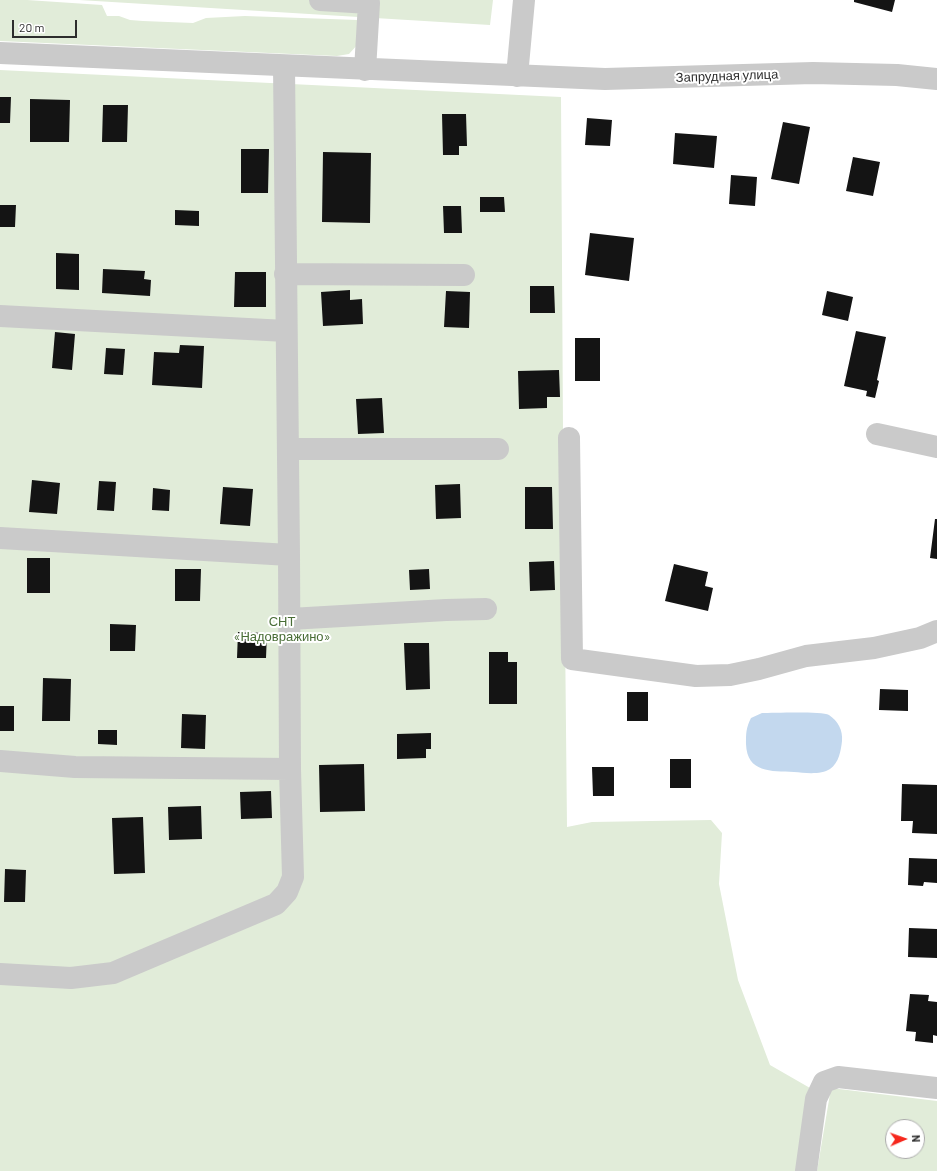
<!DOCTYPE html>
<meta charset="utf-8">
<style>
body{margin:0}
#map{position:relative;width:937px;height:1171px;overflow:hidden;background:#fff;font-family:Barlow,sans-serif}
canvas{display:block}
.north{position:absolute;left:885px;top:1119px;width:40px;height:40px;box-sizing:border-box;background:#fff;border:1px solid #ababab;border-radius:50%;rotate:88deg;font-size:11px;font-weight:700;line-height:16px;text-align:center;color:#2d2d2d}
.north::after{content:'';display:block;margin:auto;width:14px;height:18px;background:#f6281d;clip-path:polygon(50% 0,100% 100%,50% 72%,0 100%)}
.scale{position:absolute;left:12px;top:20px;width:65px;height:18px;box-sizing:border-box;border:2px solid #2d2d2d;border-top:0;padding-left:5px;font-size:12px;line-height:14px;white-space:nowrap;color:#2d2d2d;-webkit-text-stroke:3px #fff;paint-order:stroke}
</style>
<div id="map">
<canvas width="937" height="1171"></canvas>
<div class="north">N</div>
<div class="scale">20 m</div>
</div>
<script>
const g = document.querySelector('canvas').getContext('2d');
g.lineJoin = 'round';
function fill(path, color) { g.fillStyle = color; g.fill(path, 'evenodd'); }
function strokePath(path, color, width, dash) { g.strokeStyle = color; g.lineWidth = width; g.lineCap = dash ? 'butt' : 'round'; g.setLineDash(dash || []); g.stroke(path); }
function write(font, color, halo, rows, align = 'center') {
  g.font = font + ' Barlow,sans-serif'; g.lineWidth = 4; g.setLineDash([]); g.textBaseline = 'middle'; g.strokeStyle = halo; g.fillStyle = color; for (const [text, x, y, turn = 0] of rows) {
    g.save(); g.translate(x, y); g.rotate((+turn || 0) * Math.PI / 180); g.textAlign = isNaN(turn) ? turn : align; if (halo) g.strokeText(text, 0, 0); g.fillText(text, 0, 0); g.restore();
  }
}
const green = new Path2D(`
 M 0,0 L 27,0 L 102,5 L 107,16 L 119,16 L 130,20 L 143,21 L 193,23 L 206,18 L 245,16 L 358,20 L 358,44 L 349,54 L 337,56 L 0,41 Z
 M 79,0 L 493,0 L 490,25 Z
 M 0,70 L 561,97 L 563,432 L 567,827 L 592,822 L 711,820 L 722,833 L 719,884 L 738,980 L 770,1065 L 810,1088 L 797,1171 L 0,1171 Z
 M 831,1088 L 937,1101 L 937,1171 L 817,1171 ZM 893,1127 L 917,1127 L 917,1151 L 893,1151 Z`);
const water = new Path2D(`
 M 762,713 C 773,713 822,711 829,715 C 838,721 843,730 842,741 C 841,750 839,763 830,769 C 821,775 805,773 794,772 C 771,771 747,773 746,744 C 746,733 746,728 751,718 Z`);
const building = new Path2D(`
 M 854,0 L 895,0 L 892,12 L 854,2 Z
 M 0,97 L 11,97 L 10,123 L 0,123 Z
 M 30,99 L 70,100 L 69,142 L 30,142 Z
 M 103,105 L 128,105 L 127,142 L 102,142 Z
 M 442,114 L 466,114 L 467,146 L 459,146 L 459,155 L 443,155 Z
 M 587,118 L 612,120 L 610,146 L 585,145 Z
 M 783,122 L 810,127 L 799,184 L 771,179 Z
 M 675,133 L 717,136 L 714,168 L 673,164 Z
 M 241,149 L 269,149 L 268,193 L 241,193 Z
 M 323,152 L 371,153 L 370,223 L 322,222 Z
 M 853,157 L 880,162 L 873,196 L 846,191 Z
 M 731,175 L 757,177 L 755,206 L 729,204 Z
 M 480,197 L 504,197 L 505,212 L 480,212 Z
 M 0,205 L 16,205 L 15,227 L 0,227 Z
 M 443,206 L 461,206 L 462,233 L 444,233 Z
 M 175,210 L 199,211 L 199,226 L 175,225 Z
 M 590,233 L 634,238 L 629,281 L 585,275 Z
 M 56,253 L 79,254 L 79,290 L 56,289 Z
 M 103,269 L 145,271 L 144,279 L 151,280 L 150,296 L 102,293 Z
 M 235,272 L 266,272 L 266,307 L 234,307 Z
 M 530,286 L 554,286 L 555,313 L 530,313 Z
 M 350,290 L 350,300 L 362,299 L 363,324 L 323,326 L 321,292 Z
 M 446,291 L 470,292 L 469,328 L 444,327 Z
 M 827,291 L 853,297 L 848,321 L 822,315 Z
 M 856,331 L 886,337 L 877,380 L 879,381 L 875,398 L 866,396 L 867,391 L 844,386 Z
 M 55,332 L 75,334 L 72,370 L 52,368 Z
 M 575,338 L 600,338 L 600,381 L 575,381 Z
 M 180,345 L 204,346 L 202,388 L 152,385 L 154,352 L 179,353 Z
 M 106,348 L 125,349 L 123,375 L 104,374 Z
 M 559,370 L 560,397 L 547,397 L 547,408 L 519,409 L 518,371 Z
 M 382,398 L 384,433 L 358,434 L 356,399 Z
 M 32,480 L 60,483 L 57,514 L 29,512 Z
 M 99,481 L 116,482 L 114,511 L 97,510 Z
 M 460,484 L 461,518 L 436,519 L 435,485 Z
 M 223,487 L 253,489 L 250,526 L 220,524 Z
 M 525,487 L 552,487 L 553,529 L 525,529 Z
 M 153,488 L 170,490 L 169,511 L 152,510 Z
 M 935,519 L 937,519 L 937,559 L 930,558 Z
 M 27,558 L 50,558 L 50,593 L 27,593 Z
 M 554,561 L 555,590 L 530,591 L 529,562 Z
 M 674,564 L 708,572 L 705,586 L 713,588 L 708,611 L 665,601 Z
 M 175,569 L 201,569 L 200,601 L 175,601 Z
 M 429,569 L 430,589 L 410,590 L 409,570 Z
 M 110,624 L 136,625 L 135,651 L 110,651 Z
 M 238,632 L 267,633 L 266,658 L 237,658 Z
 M 404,643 L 429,643 L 430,689 L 406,690 Z
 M 489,652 L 508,652 L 508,662 L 517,662 L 517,704 L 489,704 Z
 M 43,678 L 71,679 L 70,721 L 42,721 Z
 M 880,689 L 908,690 L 908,711 L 879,710 Z
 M 627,692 L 648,692 L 648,721 L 627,721 Z
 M 0,706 L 14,706 L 14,731 L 0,731 Z
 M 182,714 L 206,715 L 205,749 L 181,748 Z
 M 98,730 L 117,730 L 117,745 L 98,744 Z
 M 431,733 L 431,749 L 426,749 L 426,758 L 397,759 L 397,734 Z
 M 670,759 L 691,759 L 691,788 L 670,788 Z
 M 364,764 L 365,811 L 320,812 L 319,765 Z
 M 592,767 L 614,767 L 614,796 L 593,796 Z
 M 902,784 L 937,785 L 937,834 L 912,833 L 913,821 L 901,821 Z
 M 271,791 L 272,818 L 241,819 L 240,792 Z
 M 201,806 L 202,839 L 169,840 L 168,807 Z
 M 143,817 L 145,873 L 114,874 L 112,818 Z
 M 909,858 L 937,859 L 937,883 L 924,882 L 923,886 L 908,885 Z
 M 5,869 L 26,870 L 25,902 L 4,902 Z
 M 909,928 L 937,929 L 937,958 L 908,957 Z
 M 910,994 L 929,995 L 928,1001 L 937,1002 L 937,1036 L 933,1035 L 933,1043 L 915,1041 L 916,1032 L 906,1031 Z`);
const minor = new Path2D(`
 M 320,0 L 369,3 L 365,70
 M 0,53 L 605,79 L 813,73 L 897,75 L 937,79
 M 517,76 L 524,0
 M 285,274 L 464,275
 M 0,316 L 286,331
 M 877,434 L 937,447
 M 569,438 L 572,659 L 696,676 L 730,675 L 759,669 L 806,656 L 874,648 L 920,638 L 937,631
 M 288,449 L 498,449
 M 0,538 L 289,555
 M 290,619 L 446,610 L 486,609
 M 0,761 L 75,767 L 290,769
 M 0,974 L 71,978 L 113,973 L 276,904 L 287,892 L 293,877 L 290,769 L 289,555 L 284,66
 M 806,1171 L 816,1099 L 824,1082 L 838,1077 L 937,1088`);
const streetNames = [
 ["Запрудная улица",727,76,-2]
];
const parkNames = [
 ["СНТ",282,622],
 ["«Надовражино»",282,637]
];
fill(green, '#e1ecd9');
fill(water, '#c3d8ee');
fill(building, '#141414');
strokePath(minor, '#cacaca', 22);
write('13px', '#2d2d2d', '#fff', streetNames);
write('13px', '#496d36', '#fff', parkNames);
</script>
